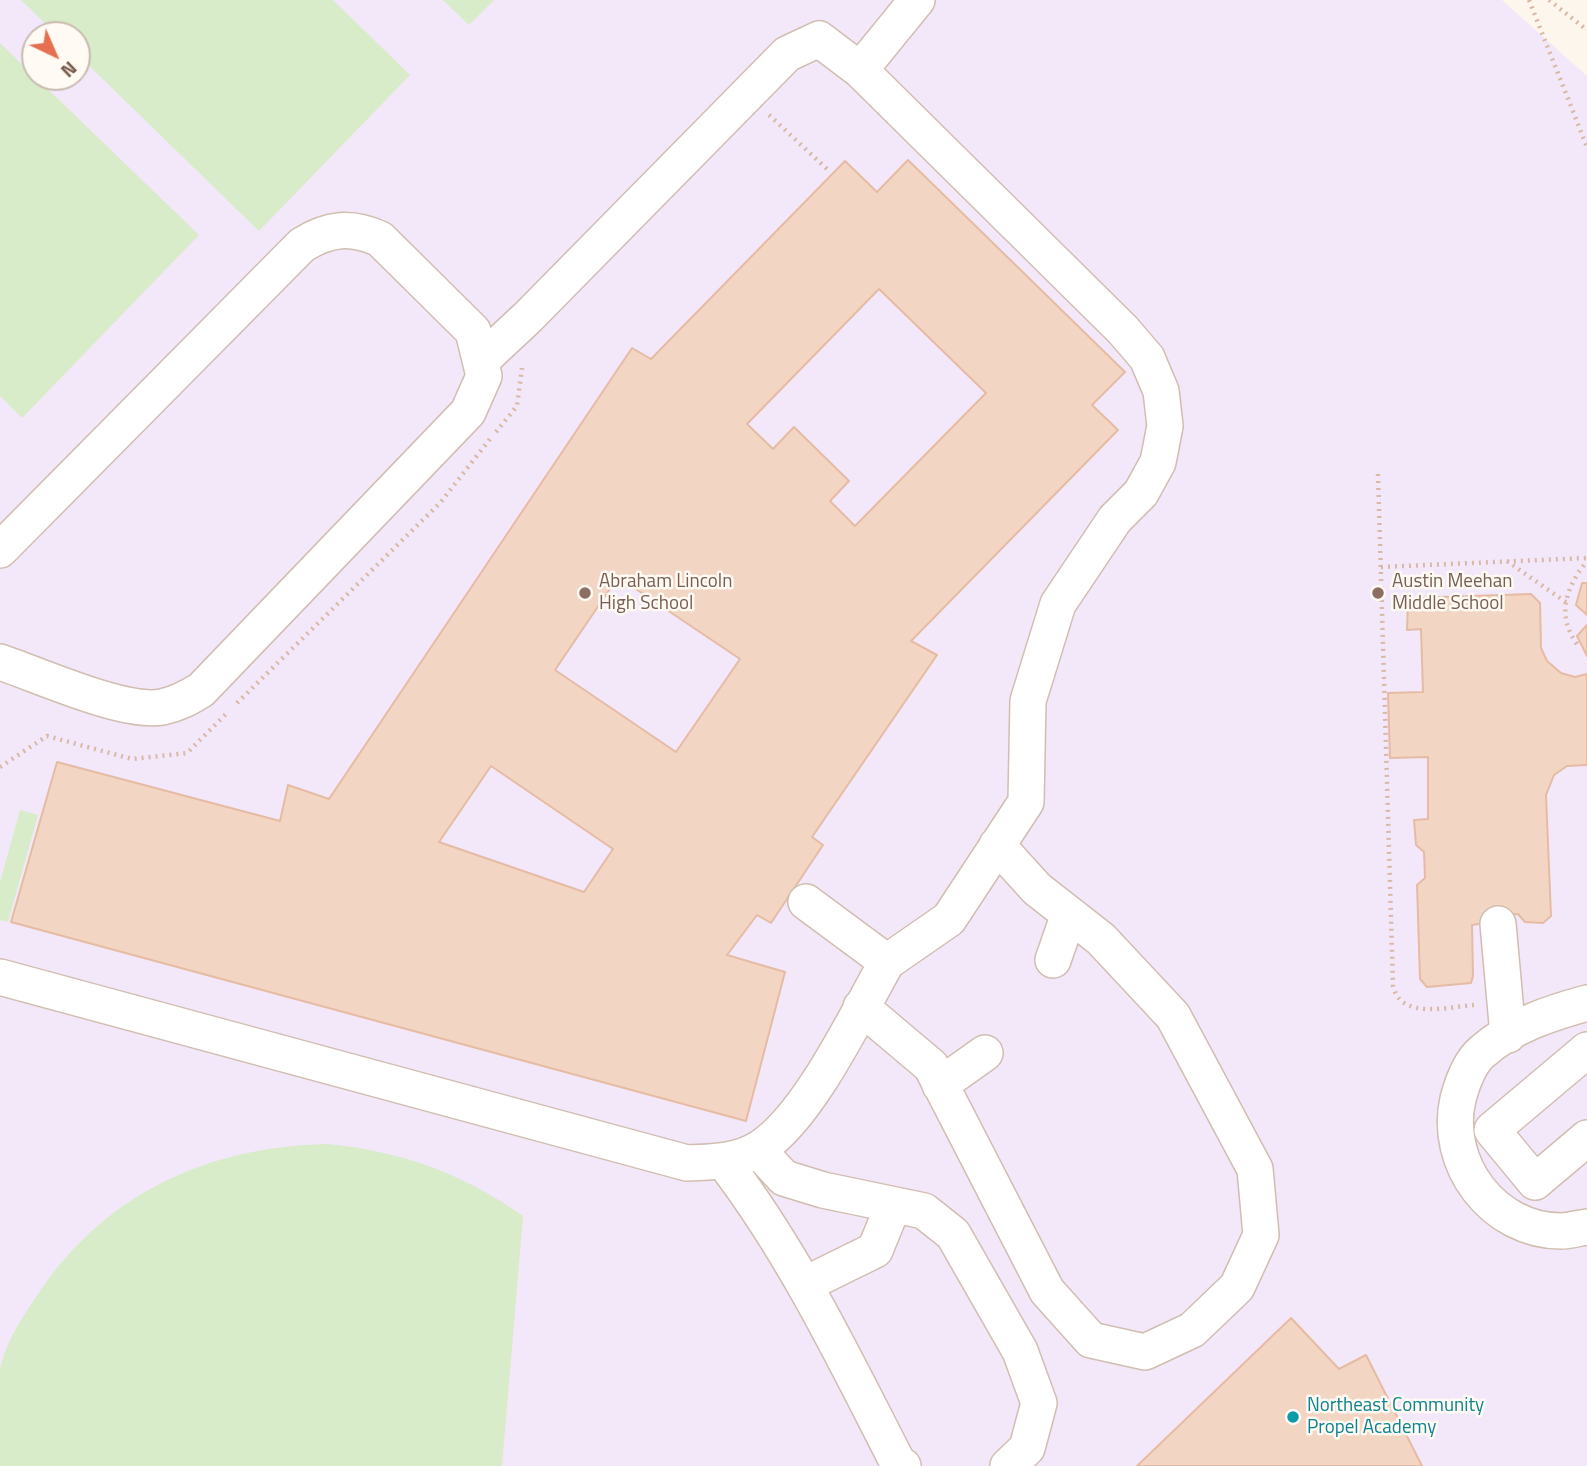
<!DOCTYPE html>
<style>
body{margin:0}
#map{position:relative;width:1587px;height:1466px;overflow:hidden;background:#fdf6ec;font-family:"Titillium Web",sans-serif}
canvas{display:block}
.north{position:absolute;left:21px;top:21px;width:70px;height:70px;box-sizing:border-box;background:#fffaf3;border:2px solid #cabbb1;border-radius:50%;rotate:136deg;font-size:19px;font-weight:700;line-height:28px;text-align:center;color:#7a5c4d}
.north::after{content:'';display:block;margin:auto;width:24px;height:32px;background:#e76f51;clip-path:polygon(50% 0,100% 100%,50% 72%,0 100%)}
</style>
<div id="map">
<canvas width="1587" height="1466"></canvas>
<div class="north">N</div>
</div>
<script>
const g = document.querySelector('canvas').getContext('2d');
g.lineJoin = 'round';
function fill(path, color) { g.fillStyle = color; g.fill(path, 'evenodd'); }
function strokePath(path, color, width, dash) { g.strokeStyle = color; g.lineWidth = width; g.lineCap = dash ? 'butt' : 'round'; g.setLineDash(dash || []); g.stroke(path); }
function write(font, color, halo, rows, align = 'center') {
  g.font = font + ' "Titillium Web",sans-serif'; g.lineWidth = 5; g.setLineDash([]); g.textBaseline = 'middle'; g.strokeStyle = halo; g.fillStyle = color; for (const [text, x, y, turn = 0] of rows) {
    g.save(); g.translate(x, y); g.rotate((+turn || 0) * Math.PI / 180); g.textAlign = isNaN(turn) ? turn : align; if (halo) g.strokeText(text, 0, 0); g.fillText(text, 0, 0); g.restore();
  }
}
const education = new Path2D(`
 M 0,0 L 1502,0 L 1587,76 L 1587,1466 L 0,1466 ZM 35,35 L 77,35 L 77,77 L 35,77 Z`);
const green = new Path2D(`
 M 21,0 L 333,0 L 410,75 L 259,231 L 77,54 L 77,35 L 57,35 Z
 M 443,0 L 494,0 L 469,25 Z
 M 0,43 L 199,235 L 22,418 L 0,396 Z
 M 20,810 L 38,815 L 8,922 L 0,920 L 0,882 Z
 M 327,1144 C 401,1151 462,1173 523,1216 L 502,1466 L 0,1466 C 0,1436 0,1400 0,1370 C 4,1345 23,1316 38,1294 C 106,1193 207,1147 327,1144 Z`);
const building = new Path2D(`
 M 908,160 L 1125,372 L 1092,405 L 1118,430 L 911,641 L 937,655 L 812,837 L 823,845 L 771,923 L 757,915 L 727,955 L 785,972 L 746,1121 L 11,922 L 57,762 L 280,821 L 288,785 L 329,799 L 632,348 L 651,359 L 845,161 L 877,192 ZM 879,289 L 986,393 L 855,526 L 830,501 L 849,481 L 794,427 L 773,449 L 747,424 ZM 618,577 L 740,659 L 676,752 L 555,670 ZM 491,766 L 613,849 L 584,892 L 439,842 Z
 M 1582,583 L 1587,583 L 1587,615 L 1576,605 Z
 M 1531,594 L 1540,603 L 1541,648 L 1547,661 L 1561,673 L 1575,677 L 1587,674 L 1587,765 L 1567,766 L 1554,775 L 1546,795 L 1551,916 L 1543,923 L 1525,922 L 1518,914 L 1491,915 L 1485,923 L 1472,925 L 1473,976 L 1471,983 L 1427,987 L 1420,979 L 1417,885 L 1425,878 L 1424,852 L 1416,845 L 1414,820 L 1428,819 L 1428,757 L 1390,758 L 1388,693 L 1423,692 L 1421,629 L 1407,630 L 1408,602 L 1413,598 Z
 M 1587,625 L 1587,656 L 1577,636 Z
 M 1291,1318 L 1339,1369 L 1366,1355 L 1422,1466 L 1137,1466 Z`);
const path = new Path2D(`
 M 1529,0 L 1587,147
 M 1549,0 L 1587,30
 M 769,115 L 827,169
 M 496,432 L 517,406 L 522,368
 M 1378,474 L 1393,986 C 1401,1020 1447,1007 1474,1005
 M 1507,561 L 1567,603
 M 1381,567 L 1587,558
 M 1577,644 C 1556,615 1566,587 1587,561
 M 237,703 L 440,503 L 490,439
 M 0,767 L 47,736 L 132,759 L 187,753 L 226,714`);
const minor = new Path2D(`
 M 860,70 L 917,0
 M 482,360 L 528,317 L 787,54 L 819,39 L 860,70 L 1123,330 L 1147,358 L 1161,391 L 1165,426 L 1158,462 L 1141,493 L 1115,519 L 1058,604 L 1028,701 L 1026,802 L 949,919 L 887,962
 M 0,550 L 302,245 C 329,228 351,226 380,239 L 473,331 L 484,376 L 468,412 L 201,690 C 188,698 177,704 162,707 C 124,714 39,675 0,662
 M 1498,924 L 1508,1035
 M 1053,960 L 1069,914
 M 0,977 L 687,1163 C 712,1162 738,1162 760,1148 C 809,1117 857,1014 887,962 L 806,902
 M 1587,1003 C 1550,1013 1511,1026 1482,1052 C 1469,1063 1462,1084 1458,1099 C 1443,1163 1493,1231 1561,1231 C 1569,1231 1579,1228 1587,1227
 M 861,1007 L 931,1066 L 1047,1291 L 1091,1340 L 1145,1352 L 1192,1330 L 1237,1287 L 1261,1235 L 1255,1169 L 1173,1016 L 1101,939 L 1037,889 L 997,845
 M 1587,1050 L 1492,1130 L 1535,1182 L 1587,1138
 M 940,1085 L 985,1053
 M 758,1150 L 784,1178 L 823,1190 L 924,1211 L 953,1234 L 1020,1351 L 1039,1403 L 1027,1448 L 1008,1466
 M 724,1162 C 795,1255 845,1360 898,1463 L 903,1466
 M 806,1284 L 875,1250 L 893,1206`);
const markers = [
 [585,593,7,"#8d6e63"],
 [1378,593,7,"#8d6e63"],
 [1293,1417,7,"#0f9aa8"]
];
const educationNames = [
 ["Abraham Lincoln",599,582],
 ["High School",599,604],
 ["Austin Meehan",1392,582],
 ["Middle School",1392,604]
];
const cultureNames = [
 ["Northeast Community",1307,1406],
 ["Propel Academy",1307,1428]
];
fill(education, '#f3e8fa');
fill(green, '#d8ecc9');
fill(building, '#f3d5c3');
strokePath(building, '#e6bba3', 2);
strokePath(minor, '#d1beb0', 38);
strokePath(path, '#d9b8a5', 4.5, [2, 5]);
strokePath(minor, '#fff', 35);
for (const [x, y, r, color] of markers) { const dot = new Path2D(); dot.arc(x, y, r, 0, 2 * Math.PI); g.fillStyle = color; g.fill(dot); strokePath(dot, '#fffaf3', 2.5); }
write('19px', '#785e54', '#fffaf3', educationNames, 'left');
write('19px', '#0d838f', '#fffaf3', cultureNames, 'left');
</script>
